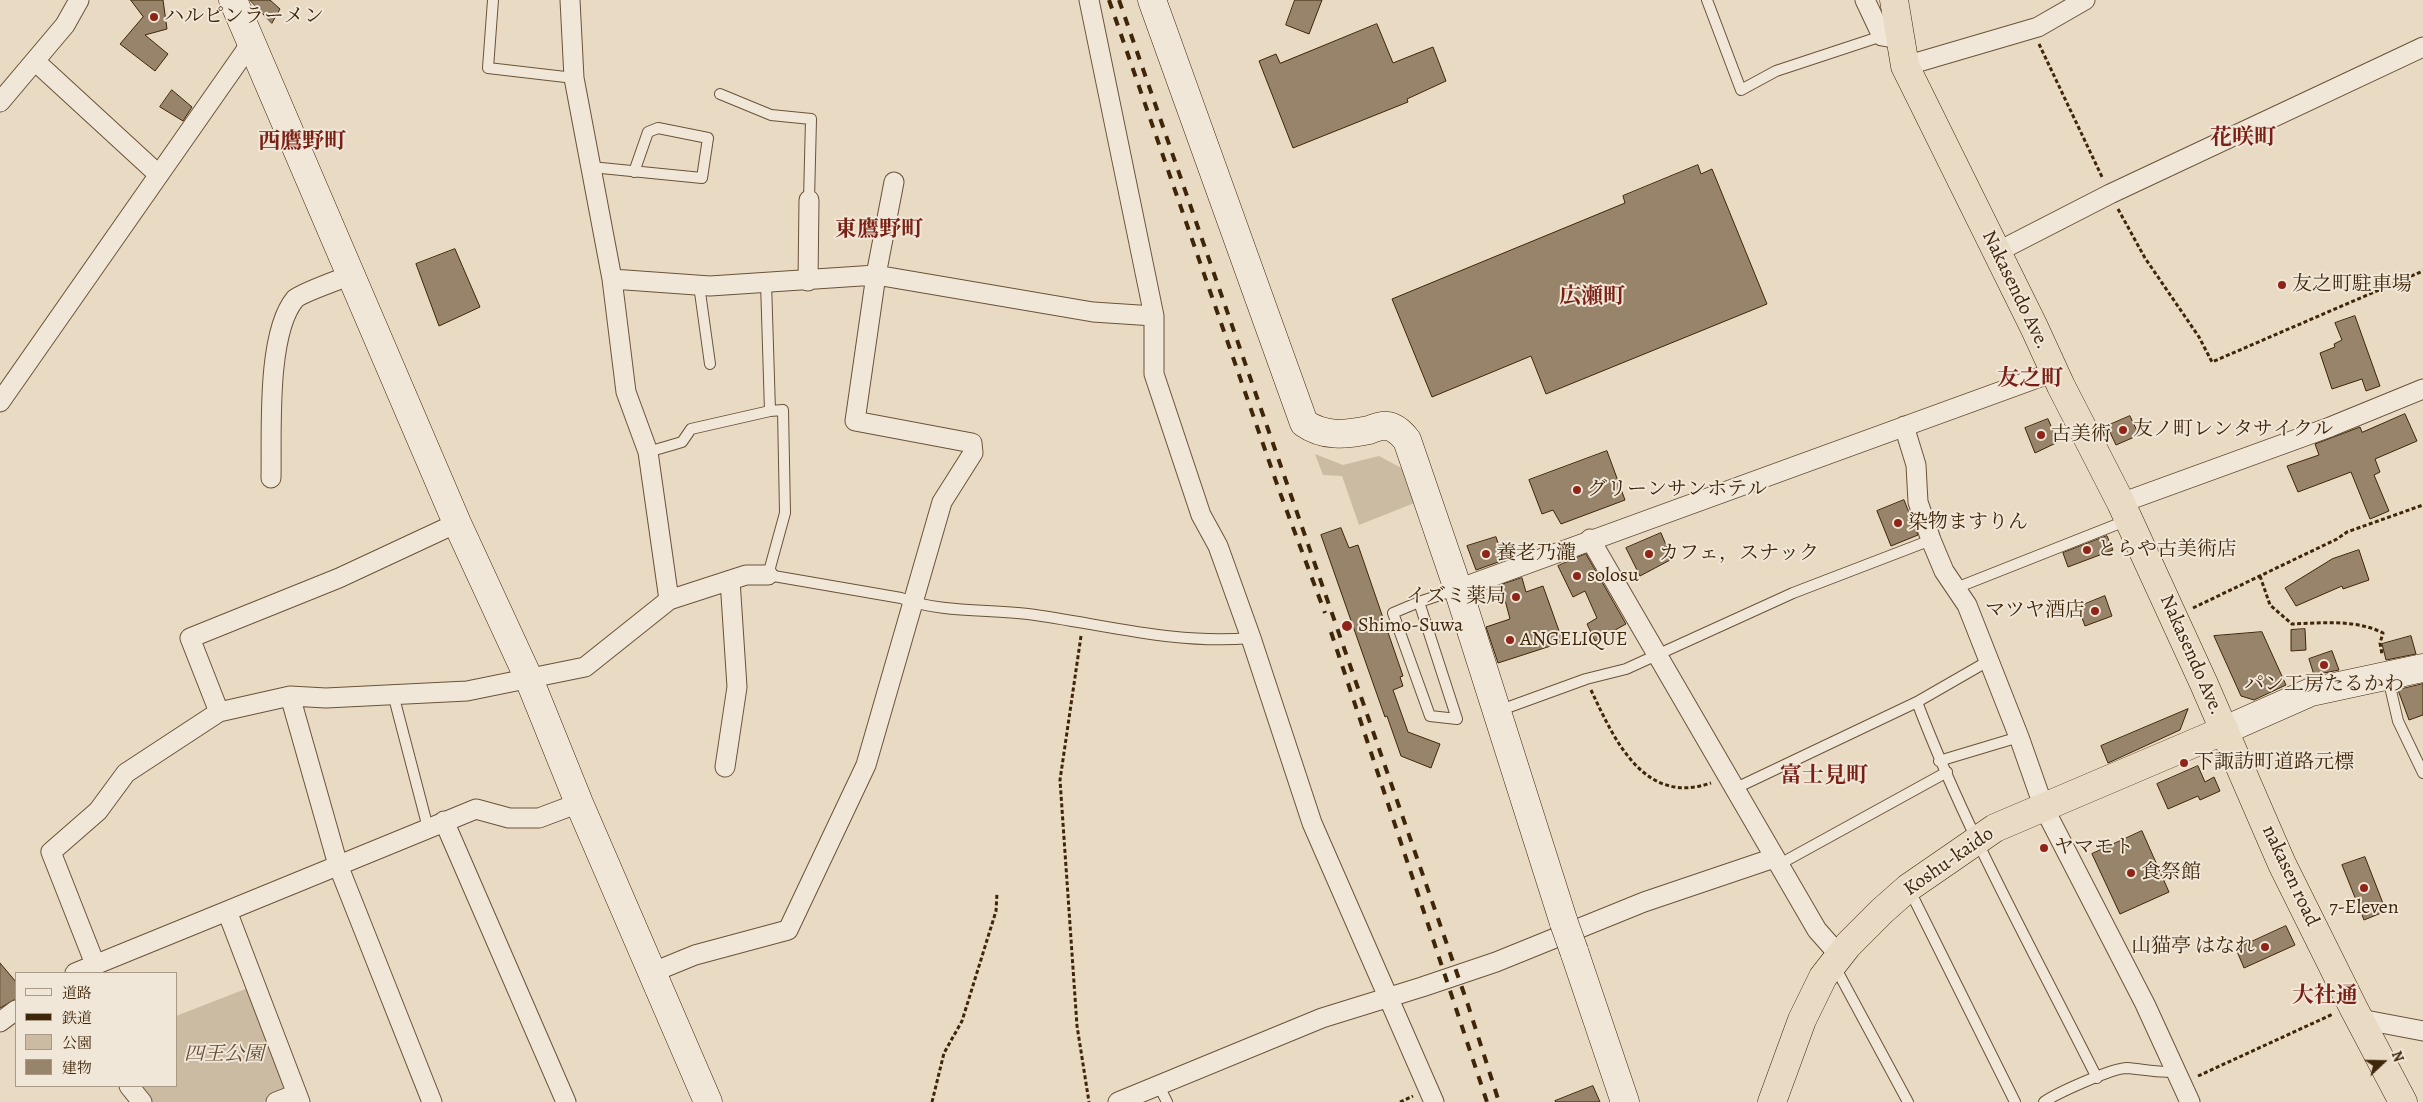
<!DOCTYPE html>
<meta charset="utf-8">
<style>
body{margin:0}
#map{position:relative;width:2423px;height:1102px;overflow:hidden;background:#e9dac3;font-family:Alegreya,"Noto Serif JP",serif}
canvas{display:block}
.legend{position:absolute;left:15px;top:972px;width:162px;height:115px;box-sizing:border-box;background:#f1e7d8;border:1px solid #aa9a85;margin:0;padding:6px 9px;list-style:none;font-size:15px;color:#3f2609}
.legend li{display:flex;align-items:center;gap:10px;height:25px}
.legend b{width:25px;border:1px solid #aa9a85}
.north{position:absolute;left:2358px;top:1037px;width:50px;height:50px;-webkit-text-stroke:4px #f1e7d8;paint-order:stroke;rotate:69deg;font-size:14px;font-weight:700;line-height:20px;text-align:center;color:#3f2609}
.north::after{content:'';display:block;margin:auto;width:18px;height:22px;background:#3f2609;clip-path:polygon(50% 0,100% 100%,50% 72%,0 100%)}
</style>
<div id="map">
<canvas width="2423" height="1102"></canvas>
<ul class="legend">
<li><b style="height:6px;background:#f1e7d8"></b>道路</li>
<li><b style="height:6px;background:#3f2609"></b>鉄道</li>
<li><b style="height:14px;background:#ccbba3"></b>公園</li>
<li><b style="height:14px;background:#97846a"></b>建物</li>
</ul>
<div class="north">N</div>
</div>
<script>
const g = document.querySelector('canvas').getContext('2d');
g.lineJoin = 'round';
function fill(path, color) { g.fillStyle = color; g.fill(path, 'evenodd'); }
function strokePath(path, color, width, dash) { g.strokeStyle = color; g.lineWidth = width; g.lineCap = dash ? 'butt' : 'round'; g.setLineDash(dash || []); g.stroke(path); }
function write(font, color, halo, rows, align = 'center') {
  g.font = font + ' Alegreya,"Noto Serif JP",serif'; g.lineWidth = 4; g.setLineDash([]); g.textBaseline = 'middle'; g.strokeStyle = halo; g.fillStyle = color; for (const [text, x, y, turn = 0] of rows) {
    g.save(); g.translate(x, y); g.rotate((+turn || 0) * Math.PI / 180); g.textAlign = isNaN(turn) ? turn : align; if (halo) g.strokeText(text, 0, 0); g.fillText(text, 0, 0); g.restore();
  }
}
const green = new Path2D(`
 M 1315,454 L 1343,465 L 1379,456 L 1407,471 L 1417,502 L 1359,525 L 1342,476 L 1323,475 Z
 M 248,988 L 287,1089 L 283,1094 L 263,1102 L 148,1102 L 135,1086 L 176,1086 L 176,1016 Z`);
const building = new Path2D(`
 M 131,0 L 163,0 L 167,29 L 145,35 L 168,54 L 155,71 L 120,44 L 143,17 Z
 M 250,0 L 270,0 L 280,9 L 272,23 Z
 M 1295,0 L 1322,0 L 1309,34 L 1286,25 Z
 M 1377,24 L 1393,63 L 1433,47 L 1446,81 L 1407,99 L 1408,102 L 1293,148 L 1259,61 L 1276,54 L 1280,63 Z
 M 172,90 L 192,107 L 183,121 L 160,107 Z
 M 1698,165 L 1701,174 L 1712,169 L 1767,304 L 1546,394 L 1531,356 L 1432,397 L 1392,299 L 1625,203 L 1623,196 Z
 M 455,249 L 480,307 L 439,326 L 416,264 Z
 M 2355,316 L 2380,386 L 2366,391 L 2362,379 L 2332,389 L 2320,353 L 2335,347 L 2334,344 L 2342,340 L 2335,323 Z
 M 2405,414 L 2417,441 L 2375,459 L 2380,472 L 2374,475 L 2389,511 L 2370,519 L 2351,472 L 2298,492 L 2287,466 L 2319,455 L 2315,444 L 2360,427 L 2362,432 Z
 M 2130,416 L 2139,435 L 2116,445 L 2107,426 Z
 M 2048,419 L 2058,442 L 2035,453 L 2025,428 Z
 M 1607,451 L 1625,500 L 1561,524 L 1553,510 L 1542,514 L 1529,480 Z
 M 1904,500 L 1918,535 L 1891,546 L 1877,511 Z
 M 1341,528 L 1349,548 L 1358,545 L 1403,676 L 1400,677 L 1403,686 L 1393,690 L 1408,732 L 1440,744 L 1431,768 L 1401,756 L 1387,716 L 1385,717 L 1374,686 L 1321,535 Z
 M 1661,533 L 1672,559 L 1640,576 L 1626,548 Z
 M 2107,536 L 2113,550 L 2068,567 L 2063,553 Z
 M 1496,537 L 1504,560 L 1476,570 L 1467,546 Z
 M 2359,550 L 2369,580 L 2343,589 L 2342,586 L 2296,606 L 2285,588 L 2332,559 Z
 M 1586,554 L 1626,624 L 1595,641 L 1587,624 L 1597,618 L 1585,591 L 1573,597 L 1558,566 Z
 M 1522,578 L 1526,592 L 1543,586 L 1563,642 L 1498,663 L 1486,627 L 1510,619 L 1501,585 Z
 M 2105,596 L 2112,616 L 2085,626 L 2078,607 Z
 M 2305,629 L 2306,650 L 2291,651 L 2291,630 Z
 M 2262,632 L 2286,685 L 2254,700 L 2241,696 L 2214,636 Z
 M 2411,636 L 2416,654 L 2386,660 L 2382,644 Z
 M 2332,651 L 2339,670 L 2314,675 L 2309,659 Z
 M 2423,684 L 2423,715 L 2409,720 L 2398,690 Z
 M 2188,709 L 2180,730 L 2108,763 L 2101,746 Z
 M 2198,766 L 2205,782 L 2214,777 L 2220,791 L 2200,800 L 2198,796 L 2168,809 L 2157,784 Z
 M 2142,831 L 2169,892 L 2120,914 L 2092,854 Z
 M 2365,857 L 2386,911 L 2364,920 L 2342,865 Z
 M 2286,926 L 2295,945 L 2244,968 L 2236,949 Z
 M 0,963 L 16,982 L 16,999 L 0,1008 Z
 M 1593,1086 L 1600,1102 L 1556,1102 L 1555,1101 Z`);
const path = new Path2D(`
 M 2039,44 L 2103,179
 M 2118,209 L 2145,258 L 2199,337 L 2212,362 L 2423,271
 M 2260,576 L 2270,605 L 2292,624 C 2321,623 2356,619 2383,633 L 2380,643 L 2382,654
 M 2193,608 L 2337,539 L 2347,532 L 2423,505
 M 1081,636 L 1060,780 L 1077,1026 L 1089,1102
 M 1591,690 C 1615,741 1644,806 1711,783
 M 2198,1076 L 2333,1014
 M 932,1102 L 944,1053 L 962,1021 L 996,911 L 997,893
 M 1400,1102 L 1413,1096`);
const lane = new Path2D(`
 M 493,0 L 488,68 L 574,78
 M 1707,0 L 1741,90 L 1776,71 L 1882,36
 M 720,94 L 771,115 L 811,119 L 809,200
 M 591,167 L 702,178 L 708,138 L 658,128 L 648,132 L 634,172
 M 766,282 L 770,411 L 783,410 L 785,513 L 768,575 L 901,598 C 940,613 987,609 1028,614 C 1103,624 1175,645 1251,638
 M 699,285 L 710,364
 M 648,452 L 682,442 L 691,429 L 770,411
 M 1956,588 L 2128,520
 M 1419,602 L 1393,613 L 1430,716 L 1457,719 L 1419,602 L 1458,589
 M 2388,678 L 2398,721 L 2423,773
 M 393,694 L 428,828
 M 1917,702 C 1966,831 2035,954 2097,1078
 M 1498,711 L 1586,679 L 1626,669 L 1793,593 L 1931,540
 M 1939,761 L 2019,737
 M 1734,789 L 1917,702 L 1990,660
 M 1778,865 L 1947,772
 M 1909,889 L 2015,1102
 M 1833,968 L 1840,976 L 1908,1102
 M 1159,1086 L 1167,1102
 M 2044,1102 C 2057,1093 2112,1068 2127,1068 C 2144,1069 2160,1074 2177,1071`);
const street = new Path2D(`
 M 1089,0 L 1154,316 L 1154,374 L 1201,515 L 1218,546 L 1251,638 L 1312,823 L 1434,1102
 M 1865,0 L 1882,36 L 1899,39
 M 35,61 L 159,175
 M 1905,66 L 2038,27 L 2085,0
 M 0,102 L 65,25 L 79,0
 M 1997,252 L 2110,194 L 2423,47
 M 612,279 L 710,286 L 876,275 L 1093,312 L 1154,316
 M 808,281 L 809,200
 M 0,402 L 251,43
 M 1904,426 L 1916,465 L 1918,502 L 1931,540 L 1944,571 L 1967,605 L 2019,737 L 2044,808 L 2145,1004 L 2190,1102
 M 271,478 C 272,433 266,334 295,299 C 301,293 341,279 351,275
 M 2121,503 L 2330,427 L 2423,389
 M 1590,539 L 1817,930 L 1840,956
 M 1458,589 L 2054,372
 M 669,600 L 746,575 L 768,575
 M 290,696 L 338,865 L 432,1102
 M 219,712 L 190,638 L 339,578 L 457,523
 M 725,767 L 737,687 L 730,580
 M 444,821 L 566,1102
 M 227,911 L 476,809 L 509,818 L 539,818 L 579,803
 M 95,964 L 51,852 L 98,811 L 126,773 L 219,712 L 290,696 L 326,698 L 467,691 L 585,667 L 669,600 L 648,452 L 626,392 L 612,279 L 574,78 L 570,0
 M 75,973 L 227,911 L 300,1102
 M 651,973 L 695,955 L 788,930 L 866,765 L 942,502 L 973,453 L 972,443 L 855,421 L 876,275 L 894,182
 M 2360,1019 L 2423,1031
 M 0,1022 L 16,1010
 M 129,1086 L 142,1102
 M 276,1102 L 297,1094
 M 1118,1102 L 1322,1018 L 1422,987 L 1496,962 L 1644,902 L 1774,858`);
const secondary = new Path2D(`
 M 233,0 L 457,523 L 529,679 L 579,803 L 708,1102
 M 1152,0 L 1304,423 C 1324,437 1345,435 1369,430 C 1374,428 1382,425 1388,426 C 1397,428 1402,434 1407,440 L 1458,589 L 1564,923
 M 2225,730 L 2311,692 L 2423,668
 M 1574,951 L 1625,1102`);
const highway = new Path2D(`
 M 1894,0 L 1905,66 L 2034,327 L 2061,386 L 2121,503 L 2204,684 L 2282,864 L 2354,1009 L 2403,1102
 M 1772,1102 L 1802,1020 L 1823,977 L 1848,945 L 1882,911 L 1908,888 L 1995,828 L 2225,730`);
const rail = new Path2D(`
 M 1109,0 L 1279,490 L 1325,613
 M 1119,0 L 1468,1005 L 1499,1102
 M 1331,632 L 1487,1102`);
const secondaryBridge = new Path2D(`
 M 1564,923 L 1574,951`);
const markers = [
 [154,17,5,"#8f2418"],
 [2282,285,5,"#8f2418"],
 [2123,430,5,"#8f2418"],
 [2041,435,5,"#8f2418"],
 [1577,490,5,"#8f2418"],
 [1898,523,5,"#8f2418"],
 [2087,550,5,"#8f2418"],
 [1486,554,5,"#8f2418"],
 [1649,554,5,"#8f2418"],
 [1577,576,5,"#8f2418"],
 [1516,597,5,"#8f2418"],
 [2095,611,5,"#8f2418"],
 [1347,626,6,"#8f2418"],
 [1510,640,5,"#8f2418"],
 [2324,665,5,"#8f2418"],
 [2184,763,5,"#8f2418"],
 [2044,848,5,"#8f2418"],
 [2131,873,5,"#8f2418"],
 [2364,888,5,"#8f2418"],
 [2265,947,5,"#8f2418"]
];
const poiNames = [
 ["ハルピンラーメン",164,17],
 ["友之町駐車場",2292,285],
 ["友ノ町レンタサイクル",2133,430],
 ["古美術",2051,435],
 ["グリーンサンホテル",1587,490],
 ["染物ますりん",1908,523],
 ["とらや古美術店",2097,550],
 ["養老乃瀧",1496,554],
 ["カフェ，スナック",1659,554],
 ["solosu",1587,576],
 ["イズミ薬局",1506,597,"right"],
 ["マツヤ酒店",2085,611,"right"],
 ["Shimo-Suwa",1358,626],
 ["ANGELIQUE",1520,640],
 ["パン工房たるかわ",2324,685,"center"],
 ["下諏訪町道路元標",2194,763],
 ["ヤマモト",2054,848],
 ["食祭館",2141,873],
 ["7-Eleven",2364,908,"center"],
 ["山猫亭 はなれ",2255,947,"right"]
];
const streetNames = [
 ["Nakasendo Ave.",2015,290,64],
 ["Nakasendo Ave.",2191,655,66],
 ["Koshu-kaido",1949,862,-35],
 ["nakasen road",2290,876,65]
];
const parkNames = [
 ["四王公園",224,1055]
];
const quarterNames = [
 ["花咲町",2243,139],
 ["西鷹野町",302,143],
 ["東鷹野町",879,231],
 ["広瀬町",1592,298],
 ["友之町",2030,380],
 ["富士見町",1824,777],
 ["大社通",2325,997]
];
fill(green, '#ccbba3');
fill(building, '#97846a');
strokePath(building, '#3f2609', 1);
strokePath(lane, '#6a5338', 12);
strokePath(street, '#6a5338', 21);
strokePath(secondary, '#3f2609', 29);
strokePath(highway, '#3f2609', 29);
strokePath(path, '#3f2609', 3, [4, 2.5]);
strokePath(lane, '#f1e7d8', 10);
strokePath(street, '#f1e7d8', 19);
strokePath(secondary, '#f1e7d8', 28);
strokePath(highway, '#e9dac3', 28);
strokePath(rail, '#3f2609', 4, [9, 9]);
strokePath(secondaryBridge, '#3f2609', 29, []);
strokePath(secondaryBridge, '#f1e7d8', 28);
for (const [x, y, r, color] of markers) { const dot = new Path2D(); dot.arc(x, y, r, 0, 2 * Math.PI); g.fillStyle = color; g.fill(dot); strokePath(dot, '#f1e7d8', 2); }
write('20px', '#3f2609', '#f1e7d8', poiNames, 'left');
write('20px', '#3f2609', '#f1e7d8', streetNames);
write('italic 20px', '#624b30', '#f1e7d8', parkNames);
write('bold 22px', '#7a1f14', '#f1e7d8', quarterNames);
</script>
